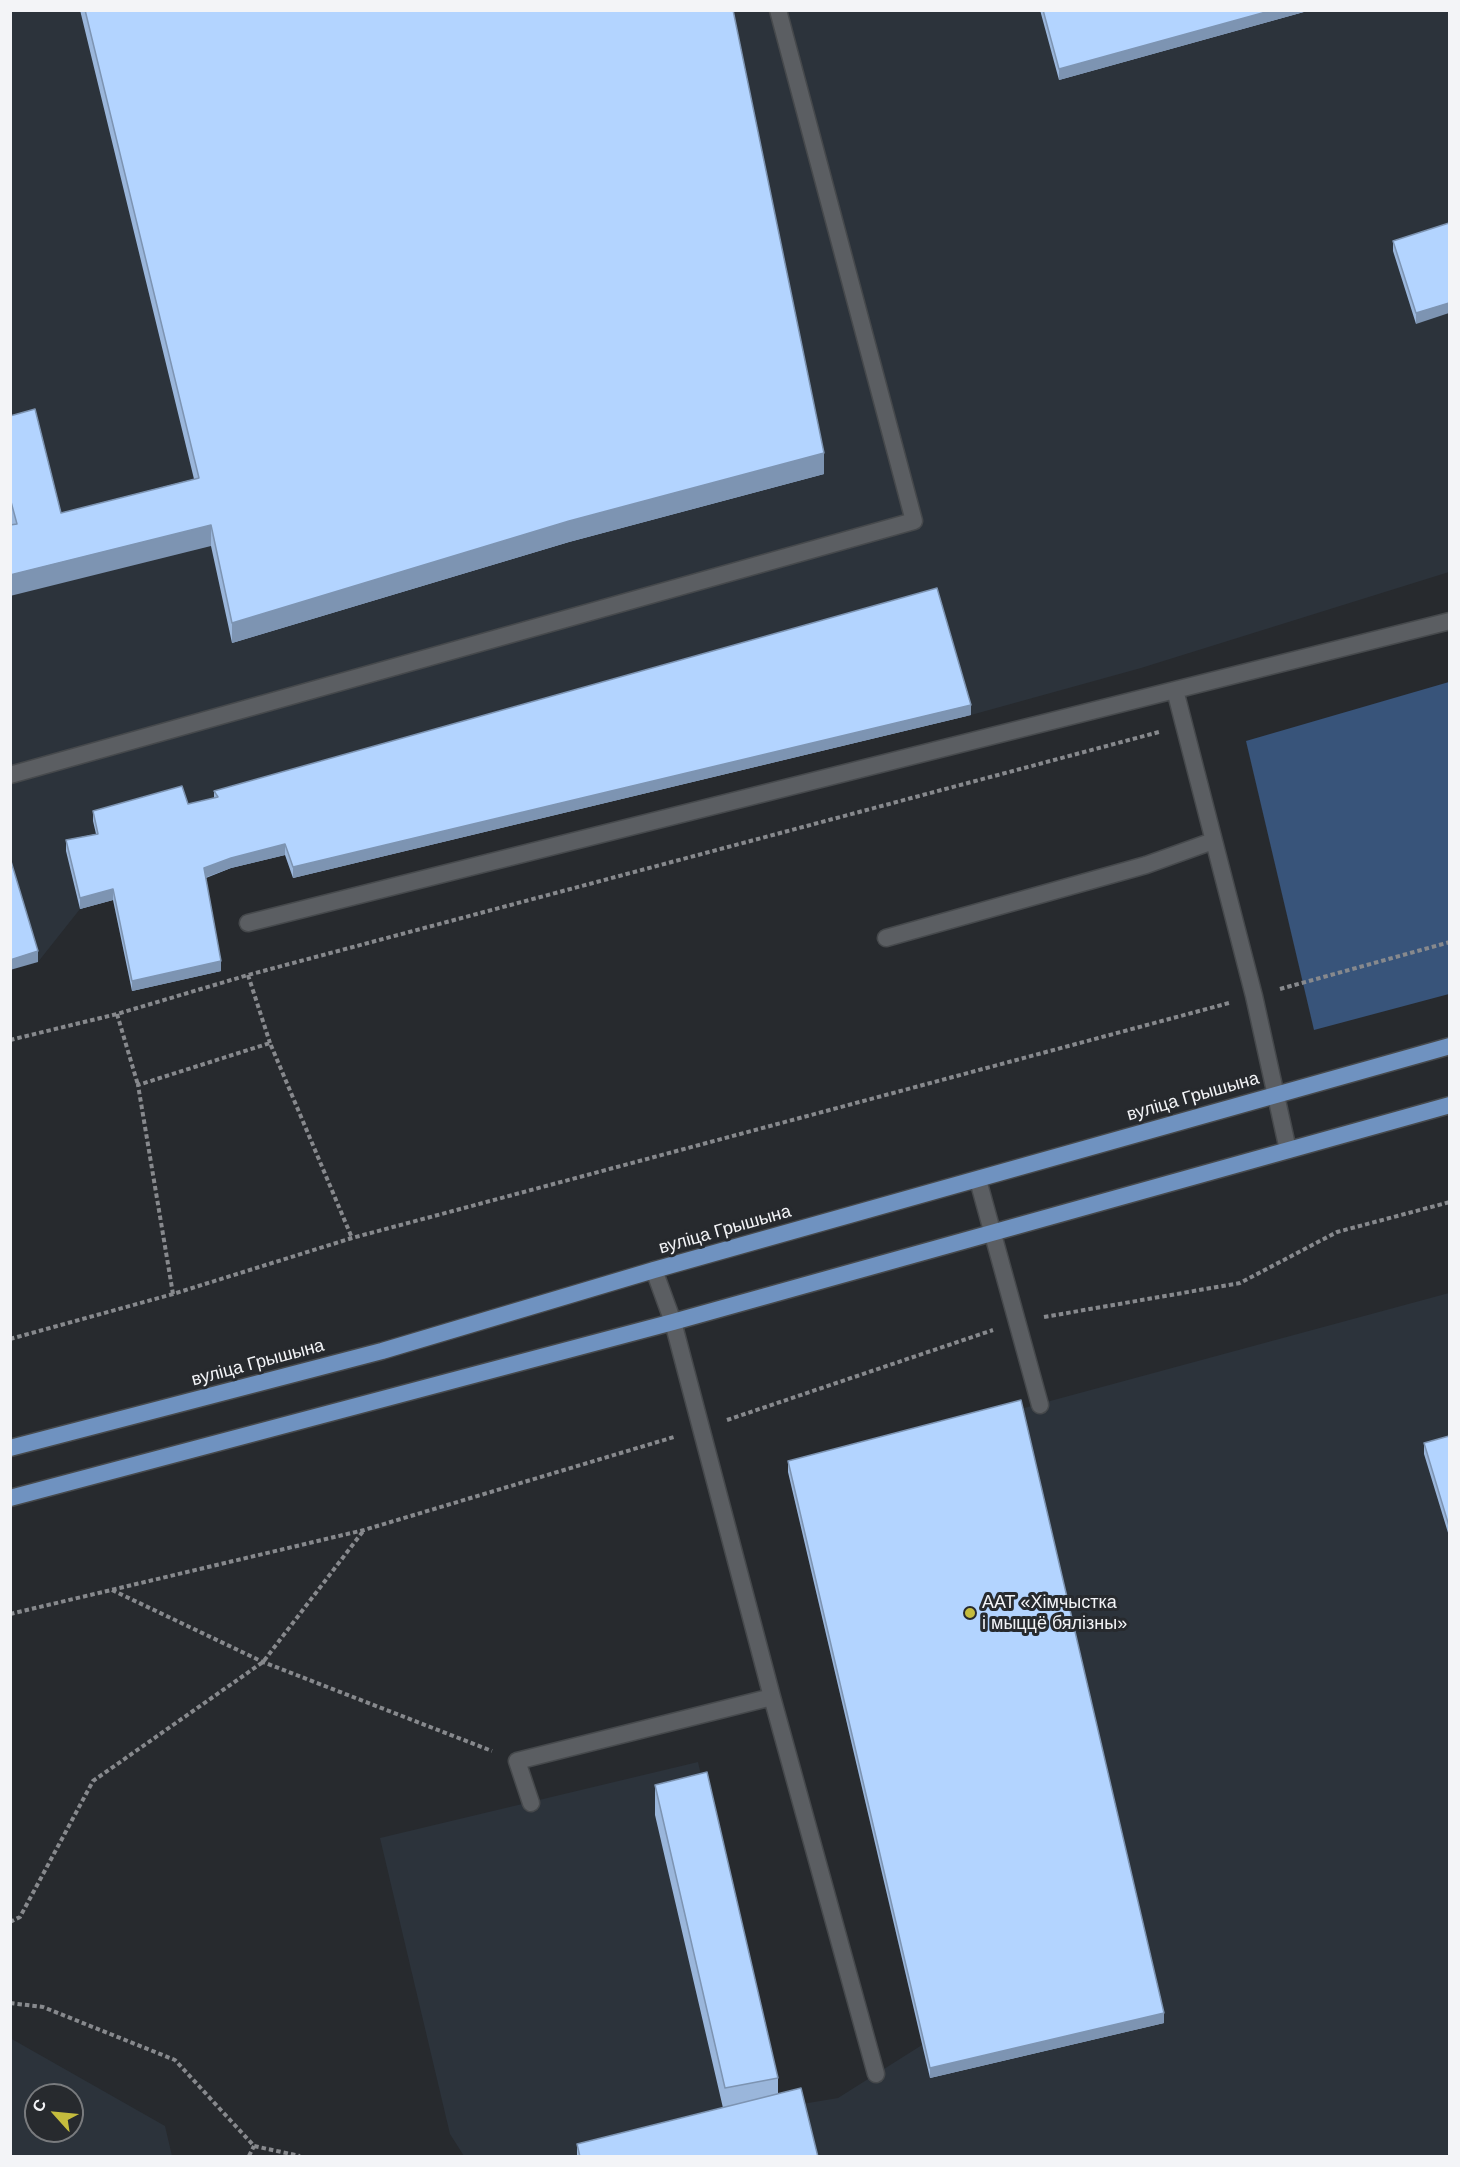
<!DOCTYPE html>
<meta charset="utf-8">
<style>
body{margin:0}
#map{position:relative;width:1460px;height:2167px;overflow:hidden;background:#272a2e;font-family:Helvetica,sans-serif}
canvas{display:block}
.frame{position:absolute;inset:0;border:12px solid #f3f4f7;pointer-events:none}
.north{position:absolute;left:24px;top:2083px;width:60px;height:60px;box-sizing:border-box;background:#272a2e;border:2px solid #797b7e;border-radius:50%;rotate:297deg;font-size:16px;font-weight:700;line-height:24px;text-align:center;color:#f3f4f7}
.north::after{content:'';display:block;margin:auto;width:21px;height:27px;background:#c5bc3d;clip-path:polygon(50% 0,100% 100%,50% 72%,0 100%)}
</style>
<div id="map">
<canvas width="1460" height="2167"></canvas>
<div class="frame"></div>
<div class="north">С</div>
</div>
<script>
const g = document.querySelector('canvas').getContext('2d');
g.lineJoin = 'round';
function fill(path, color) { g.fillStyle = color; g.fill(path, 'evenodd'); }
function strokePath(path, color, width, dash) { g.strokeStyle = color; g.lineWidth = width; g.lineCap = dash ? 'butt' : 'round'; g.setLineDash(dash || []); g.stroke(path); }
function write(font, color, halo, rows, align = 'center') {
  g.font = font + ' Helvetica,sans-serif'; g.lineWidth = 6; g.setLineDash([]); g.textBaseline = 'middle'; g.strokeStyle = halo; g.fillStyle = color; for (const [text, x, y, turn = 0] of rows) {
    g.save(); g.translate(x, y); g.rotate((+turn || 0) * Math.PI / 180); g.textAlign = isNaN(turn) ? turn : align; if (halo) g.strokeText(text, 0, 0); g.fillText(text, 0, 0); g.restore();
  }
}
const built = new Path2D(`
 M 11,11 L 1449,11 L 1449,572 L 1141,668 L 971,715 L 293,878 L 285,855 L 231,868 L 204,879 L 221,971 L 132,991 L 113,900 L 80,909 L 38,962 L 11,970 Z
 M 1449,1293 L 1449,2156 L 464,2156 L 450,2134 L 380,1838 L 698,1762 L 778,2108 L 838,2098 L 922,2045 L 788,1472 Z
 M 10,2038 L 165,2126 L 172,2156 L 11,2156 ZM 36,2095 L 72,2095 L 72,2131 L 36,2131 Z`);
const green = new Path2D(`
 M 1449,682 L 1449,994 L 1314,1030 L 1246,741 Z`);
const path = new Path2D(`
 M 248,975 L 270,1043
 M 1280,989 L 1450,942
 M 117,1014 L 138,1085
 M 10,1040 L 117,1014 L 248,975 L 1159,732
 M 173,1294 L 138,1085 L 270,1043 L 352,1238
 M 1044,1317 L 1240,1283 L 1337,1232 L 1450,1202
 M 10,1339 L 173,1294 L 352,1238 L 1229,1003
 M 727,1420 L 993,1330
 M 112,1590 L 263,1662 L 492,1751
 M 10,1614 L 364,1530 L 674,1437
 M 10,1922 L 20,1917 L 93,1781 L 263,1662 L 364,1530
 M 10,2003 L 43,2007 L 175,2060 L 254,2146 L 300,2156
 M 249,2156 L 254,2146`);
const service = new Path2D(`
 M 10,775 L 914,521 L 778,10
 M 248,923 L 1175,690
 M 886,938 L 1146,865 L 1213,841
 M 1288,1150 L 1254,996 L 1175,690 L 1450,621
 M 978,1180 L 1040,1405
 M 654,1270 L 673,1322 L 772,1697 L 876,2074
 M 531,1803 L 517,1761 L 772,1697`);
const primary = new Path2D(`
 M 10,1448 L 382,1351 L 654,1270 L 1450,1046
 M 10,1498 L 673,1322 L 1450,1105`);
const wall = new Path2D(`
 M 80,10 L 733,10 L 824,474 L 569,542 L 232,643 L 211,546 L 12,525 L 10,519 L 10,416 L 61,513 L 194,479 Z
 M 1040,10 L 1311,10 L 1059,80 Z
 M 1449,223 L 1416,324 L 1393,251 L 1393,241 Z
 M 971,715 L 293,878 L 285,855 L 231,868 L 206,878 L 221,971 L 132,991 L 113,900 L 80,909 L 66,851 L 66,840 L 96,834 L 93,821 L 93,811 L 188,804 L 214,798 L 214,791 Z
 M 1449,1436 L 1449,1536 L 1424,1454 L 1424,1443 Z
 M 788,1461 L 1164,2023 L 930,2078 L 788,1472 Z
 M 655,1785 L 778,2078 L 778,2094 L 818,2157 L 577,2157 L 577,2144 L 723,2108 L 655,1815 Z`);
const shadedWall = new Path2D(`
 M 1273,10 L 1311,10 L 1059,80 L 1059,69 Z
 M 1449,303 L 1449,313 L 1416,324 L 1416,313 Z
 M 824,453 L 824,474 L 569,542 L 232,643 L 232,623 L 569,521 Z
 M 211,525 L 211,546 L 10,596 L 10,575 Z
 M 971,705 L 971,715 L 293,878 L 293,867 Z
 M 285,844 L 285,855 L 231,868 L 204,878 L 204,868 L 231,858 Z
 M 113,889 L 113,900 L 80,909 L 80,898 Z
 M 38,951 L 38,962 L 10,970 L 10,960 Z
 M 221,961 L 221,971 L 132,991 L 132,981 Z
 M 1164,2013 L 1164,2023 L 930,2078 L 930,2068 Z`);
const building = new Path2D(`
 M 85,10 L 733,10 L 824,453 L 569,521 L 232,623 L 211,525 L 10,575 L 10,525 L 17,524 L 10,498 L 10,416 L 35,409 L 61,513 L 199,478 Z
 M 1043,10 L 1273,10 L 1059,69 Z
 M 1449,223 L 1449,303 L 1416,313 L 1393,241 Z
 M 937,588 L 971,705 L 293,867 L 285,844 L 231,858 L 204,868 L 221,961 L 132,981 L 113,889 L 80,898 L 66,840 L 98,834 L 93,811 L 182,786 L 188,804 L 218,797 L 214,791 Z
 M 10,858 L 38,951 L 10,960 Z
 M 1021,1400 L 1164,2013 L 930,2068 L 788,1461 Z
 M 1449,1436 L 1449,1526 L 1424,1443 Z
 M 707,1772 L 778,2078 L 725,2088 L 655,1785 Z
 M 801,2088 L 818,2157 L 580,2157 L 577,2144 Z`);
const markers = [
 [970,1613,6,"#c5bc3d"]
];
const streetNames = [
 ["вуліца Грышына",1193,1097,-16],
 ["вуліца Грышына",725,1230,-16],
 ["вуліца Грышына",258,1363,-15]
];
const poiNames = [
 ["ААТ «Хімчыстка",982,1603],
 ["і мыццё бялізны»",982,1624]
];
fill(built, '#2c333b');
fill(green, '#38547a');
strokePath(service, '#46494c', 19);
strokePath(primary, '#46494c', 19);
strokePath(path, '#87898d', 4, [4.5, 3]);
strokePath(service, '#5b5e62', 16);
strokePath(primary, '#6f92c0', 16);
fill(wall, '#9ab6db');
fill(shadedWall, '#7d94b2');
fill(building, '#b3d4ff');
strokePath(building, '#7d94b2', 1.5);
for (const [x, y, r, color] of markers) { const dot = new Path2D(); dot.arc(x, y, r, 0, 2 * Math.PI); g.fillStyle = color; g.fill(dot); strokePath(dot, '#272a2e', 2); }
write('18px', '#f3f4f7', '#272a2e', streetNames);
write('18px', '#f3f4f7', '#272a2e', poiNames, 'left');
</script>
